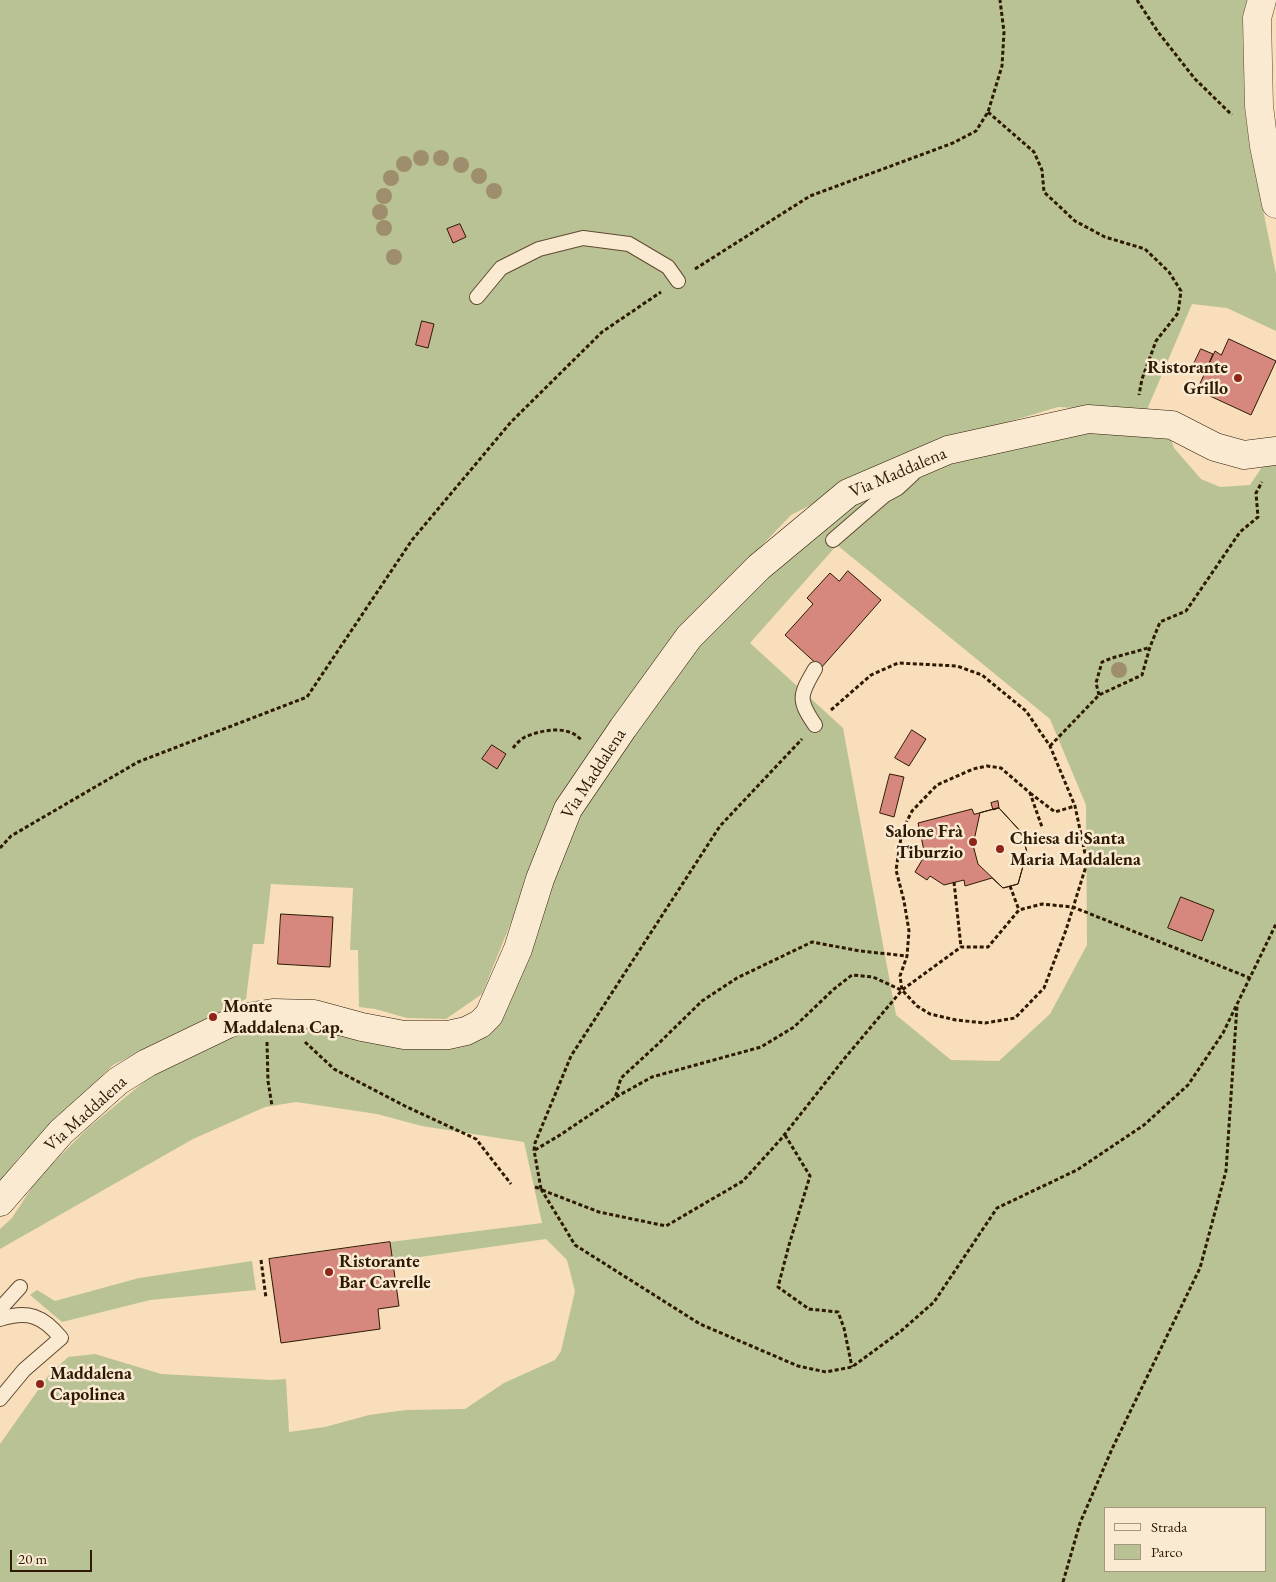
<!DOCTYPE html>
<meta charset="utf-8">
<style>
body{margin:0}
#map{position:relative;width:1276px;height:1582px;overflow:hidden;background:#f8deba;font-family:"EB Garamond",serif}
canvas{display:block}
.legend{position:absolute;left:1104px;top:1507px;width:162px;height:65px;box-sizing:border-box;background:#faead2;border:1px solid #a8967f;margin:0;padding:6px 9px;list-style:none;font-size:15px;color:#2e1903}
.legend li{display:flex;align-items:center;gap:10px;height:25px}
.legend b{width:25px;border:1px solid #a8967f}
.scale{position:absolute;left:10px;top:1550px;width:82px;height:22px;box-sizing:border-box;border:2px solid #2e1903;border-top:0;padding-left:6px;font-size:15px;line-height:18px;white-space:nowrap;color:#2e1903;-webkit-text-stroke:4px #faead2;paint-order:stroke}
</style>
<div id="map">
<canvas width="1276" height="1582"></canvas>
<ul class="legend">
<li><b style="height:6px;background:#faead2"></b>Strada</li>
<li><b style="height:14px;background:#b8c294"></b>Parco</li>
</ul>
<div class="scale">20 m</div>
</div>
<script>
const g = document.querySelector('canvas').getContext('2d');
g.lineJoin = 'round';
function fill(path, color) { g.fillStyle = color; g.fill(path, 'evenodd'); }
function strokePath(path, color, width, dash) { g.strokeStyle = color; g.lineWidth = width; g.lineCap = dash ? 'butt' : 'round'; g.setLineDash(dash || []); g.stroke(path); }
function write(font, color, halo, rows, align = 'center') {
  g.font = font + ' "EB Garamond",serif'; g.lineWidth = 5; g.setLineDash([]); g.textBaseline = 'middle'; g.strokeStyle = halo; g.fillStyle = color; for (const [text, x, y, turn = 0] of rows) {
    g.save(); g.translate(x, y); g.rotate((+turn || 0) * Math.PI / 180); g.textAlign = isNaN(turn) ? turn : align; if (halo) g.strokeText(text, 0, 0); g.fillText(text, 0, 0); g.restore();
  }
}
const green = new Path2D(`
 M 0,0 L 1249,0 L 1253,142 L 1257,180 L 1276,274 L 1276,331 L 1227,308 L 1192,304 L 1146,412 L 1058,407 L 927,446 L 791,515 L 683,628 L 516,910 L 482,994 L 446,1019 L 407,1018 L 375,1009 L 359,1007 L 358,950 L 350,950 L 353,888 L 271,884 L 264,944 L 253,944 L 246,999 L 113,1065 L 20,1156 L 0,1182 Z
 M 1090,426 L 1149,433 L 1171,440 L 1174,448 L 1201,479 L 1220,487 L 1250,485 L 1266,461 L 1276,459 L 1276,1582 L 0,1582 L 0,1444 L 48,1376 L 68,1357 L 95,1354 L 161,1374 L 272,1380 L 286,1379 L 289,1432 L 325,1427 L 369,1415 L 406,1410 L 465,1409 L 504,1383 L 555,1360 L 561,1351 L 575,1291 L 567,1260 L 546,1239 L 392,1261 L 390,1242 L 542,1223 L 524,1142 L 422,1126 L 377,1114 L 296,1102 L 265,1107 L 193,1139 L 0,1249 L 0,1229 L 12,1218 L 38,1178 L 88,1128 L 150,1077 L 245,1030 L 287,1026 L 355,1035 L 482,1035 L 579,811 L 670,675 L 706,640 L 778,563 L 858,497 L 953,456 ZM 837,545 L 1050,719 L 1086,805 L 1087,945 L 1050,1014 L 999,1061 L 951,1060 L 896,1015 L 843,728 L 750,643 ZM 1105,1508 L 1265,1508 L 1265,1571 L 1105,1571 Z
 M 252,1261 L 256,1290 L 150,1300 L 62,1322 L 30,1295 L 37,1290 L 55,1301 L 139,1278 Z`);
const building = new Path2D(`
 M 460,224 L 466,237 L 453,243 L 447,229 Z
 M 422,321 L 434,324 L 428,348 L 416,345 Z
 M 1229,339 L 1276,361 L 1251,415 L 1197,390 L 1215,351 L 1221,355 Z
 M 1201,349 L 1213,354 L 1205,372 L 1193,366 Z
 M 848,571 L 881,600 L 821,668 L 785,635 L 813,604 L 807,598 L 830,573 L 839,581 Z
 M 912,730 L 926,739 L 909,766 L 895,758 Z
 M 492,745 L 506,754 L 497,769 L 482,759 Z
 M 890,774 L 904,777 L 894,817 L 880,813 Z
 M 998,801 L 999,808 L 993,810 L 991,803 Z
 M 999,808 L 1021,832 L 1027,852 L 1018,884 L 1003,888 L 978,864 L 973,845 L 980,813 Z
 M 999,808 L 1021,832 L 1027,852 L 1018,884 L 1003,888 L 992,878 L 965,886 L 964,880 L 944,885 L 930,876 L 927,880 L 915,872 L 925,855 L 918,823 L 972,809 L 974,814 Z
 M 1181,897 L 1214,910 L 1202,941 L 1168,928 Z
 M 281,914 L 333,917 L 330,967 L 278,964 Z
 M 390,1242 L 399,1306 L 378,1309 L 380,1329 L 281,1343 L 269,1259 Z`);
const path = new Path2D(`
 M 1137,0 L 1158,32 L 1195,79 L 1232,115
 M 988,112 L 1034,152 L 1042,170 L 1044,192 L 1075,221 L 1105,237 L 1145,249 L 1169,272 L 1181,291 L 1178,313 L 1156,341 L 1142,379 L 1139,395
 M 695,269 L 810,196 L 953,143 L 976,131 L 988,112 L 1002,66 L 1004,32 L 1000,0
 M 1099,695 L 1096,683 L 1102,662 C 1118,655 1134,653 1150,647
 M 831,710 L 871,675 L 898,663 L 957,666 L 982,675 L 1026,711 L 1050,746 L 1075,806 L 1087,863 L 1066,930 L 1044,988 L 1015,1018 L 985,1023 L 956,1020 L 930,1014 L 917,1006 L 902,990 L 900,976 L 907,956 L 909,931 L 904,901 L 896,870 L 902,831 L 912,811 L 937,785 L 973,769 L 987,766 L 1001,768 L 1030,793 L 1042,827
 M 1050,746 L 1099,695 L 1142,675 L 1150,647 L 1160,622 L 1186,611 L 1240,532 L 1258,517 L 1256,493 L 1262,482
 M 513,748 C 516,744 520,740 525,737 C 541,730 569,724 582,741
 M 1030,793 L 1055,812 L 1075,806
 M 0,848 L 11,836 L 138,762 L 307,697 L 412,540 L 511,422 L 602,332 L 661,292
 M 954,882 L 961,947
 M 1010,886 L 1019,910
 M 267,1042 L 268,1081 L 272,1106
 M 305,1042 L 334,1069 L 405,1106 L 476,1139 L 511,1184
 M 616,1097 L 652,1077 L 761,1047 L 794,1027 L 834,989 L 852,975 L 873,977 L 901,990
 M 785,1135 L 810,1176 L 789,1245 L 778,1287 L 809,1309 L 838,1312 L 844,1328 L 852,1367
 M 535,1150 L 560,1135 L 615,1098 L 621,1078 L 658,1044 L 702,1001 L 737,978 L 812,942 L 860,951 L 907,956
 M 535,1187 L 541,1189 L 534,1150 L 535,1143 L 571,1056 L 720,826 L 802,739
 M 541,1189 L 575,1245 L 700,1324 L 798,1366 L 826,1372 L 852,1367 L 901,1331 L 934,1302 L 997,1208 L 1077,1170 L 1144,1125 L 1188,1085 L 1223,1033 L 1276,924
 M 542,1190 L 599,1212 L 666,1226 L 743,1181 L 781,1139 L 844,1059 L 902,990 L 961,947 L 988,947 L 1019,910 L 1042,904 L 1073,907 L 1250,978
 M 261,1260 L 266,1298
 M 1063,1582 L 1080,1523 L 1112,1449 L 1200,1268 L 1226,1171 L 1237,1006`);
const lane = new Path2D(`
 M 477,297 L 501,268 L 539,249 L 583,238 L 629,244 L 668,267 L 678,281
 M 833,540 L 885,495 L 898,488 L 913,474
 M 815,669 C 799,696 798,700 815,725
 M 0,1309 L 20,1287
 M 0,1319 C 28,1310 43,1316 61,1338 L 24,1370 L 0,1399`);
const street = new Path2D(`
 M 1262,0 L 1257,18 L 1259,106 L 1264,146 L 1276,204`);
const secondary = new Path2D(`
 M 0,1202 L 61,1132 L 118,1081 L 147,1063 L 228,1024 L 247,1017 L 273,1013 L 314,1014 L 362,1027 L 404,1035 L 448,1035 L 466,1031 L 480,1024 L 489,1015 L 518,949 L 540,879 L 568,809 L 623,728 L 689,637 L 759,567 L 848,493 L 948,450 L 1088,419 L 1172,425 L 1215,447 L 1244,455 L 1276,451`);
const trees = [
 [421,158],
 [441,158],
 [404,164],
 [461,165],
 [479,176],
 [391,178],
 [494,191],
 [384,196],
 [380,212],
 [384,228],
 [394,257],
 [1119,670]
];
const markers = [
 [1238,378,5,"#8f2418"],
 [973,842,5,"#8f2418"],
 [1000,849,5,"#8f2418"],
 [213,1017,5,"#8f2418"],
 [329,1272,5,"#8f2418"],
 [40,1384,5,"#8f2418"]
];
const poiNames = [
 ["Ristorante",1228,368,"right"],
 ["Grillo",1228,389,"right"],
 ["Salone Frà",963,832,"right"],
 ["Tiburzio",963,853,"right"],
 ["Chiesa di Santa",1010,839],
 ["Maria Maddalena",1010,860],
 ["Monte",223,1007],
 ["Maddalena Cap.",223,1028],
 ["Ristorante",339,1262],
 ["Bar Cavrelle",339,1283],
 ["Maddalena",50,1374],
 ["Capolinea",50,1395]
];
const streetNames = [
 ["Via Maddalena",898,473,-23],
 ["Via Maddalena",594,774,-57],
 ["Via Maddalena",86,1114,-42]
];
fill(green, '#b8c294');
fill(building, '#d6887e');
strokePath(building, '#2e1903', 1);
strokePath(lane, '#604a31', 16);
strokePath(street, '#604a31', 29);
strokePath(secondary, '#2e1903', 29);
strokePath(path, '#2e1903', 3, [4, 2.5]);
strokePath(lane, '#faead2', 14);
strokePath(street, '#faead2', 28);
strokePath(secondary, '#faead2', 28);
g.fillStyle = '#9f8e6d';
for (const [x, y] of trees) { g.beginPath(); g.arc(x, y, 8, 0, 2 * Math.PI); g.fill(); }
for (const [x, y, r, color] of markers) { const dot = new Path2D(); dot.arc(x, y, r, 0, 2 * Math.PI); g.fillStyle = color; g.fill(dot); strokePath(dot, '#faead2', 2); }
write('bold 18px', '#2e1903', '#faead2', poiNames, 'left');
write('18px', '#2e1903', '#faead2', streetNames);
</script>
